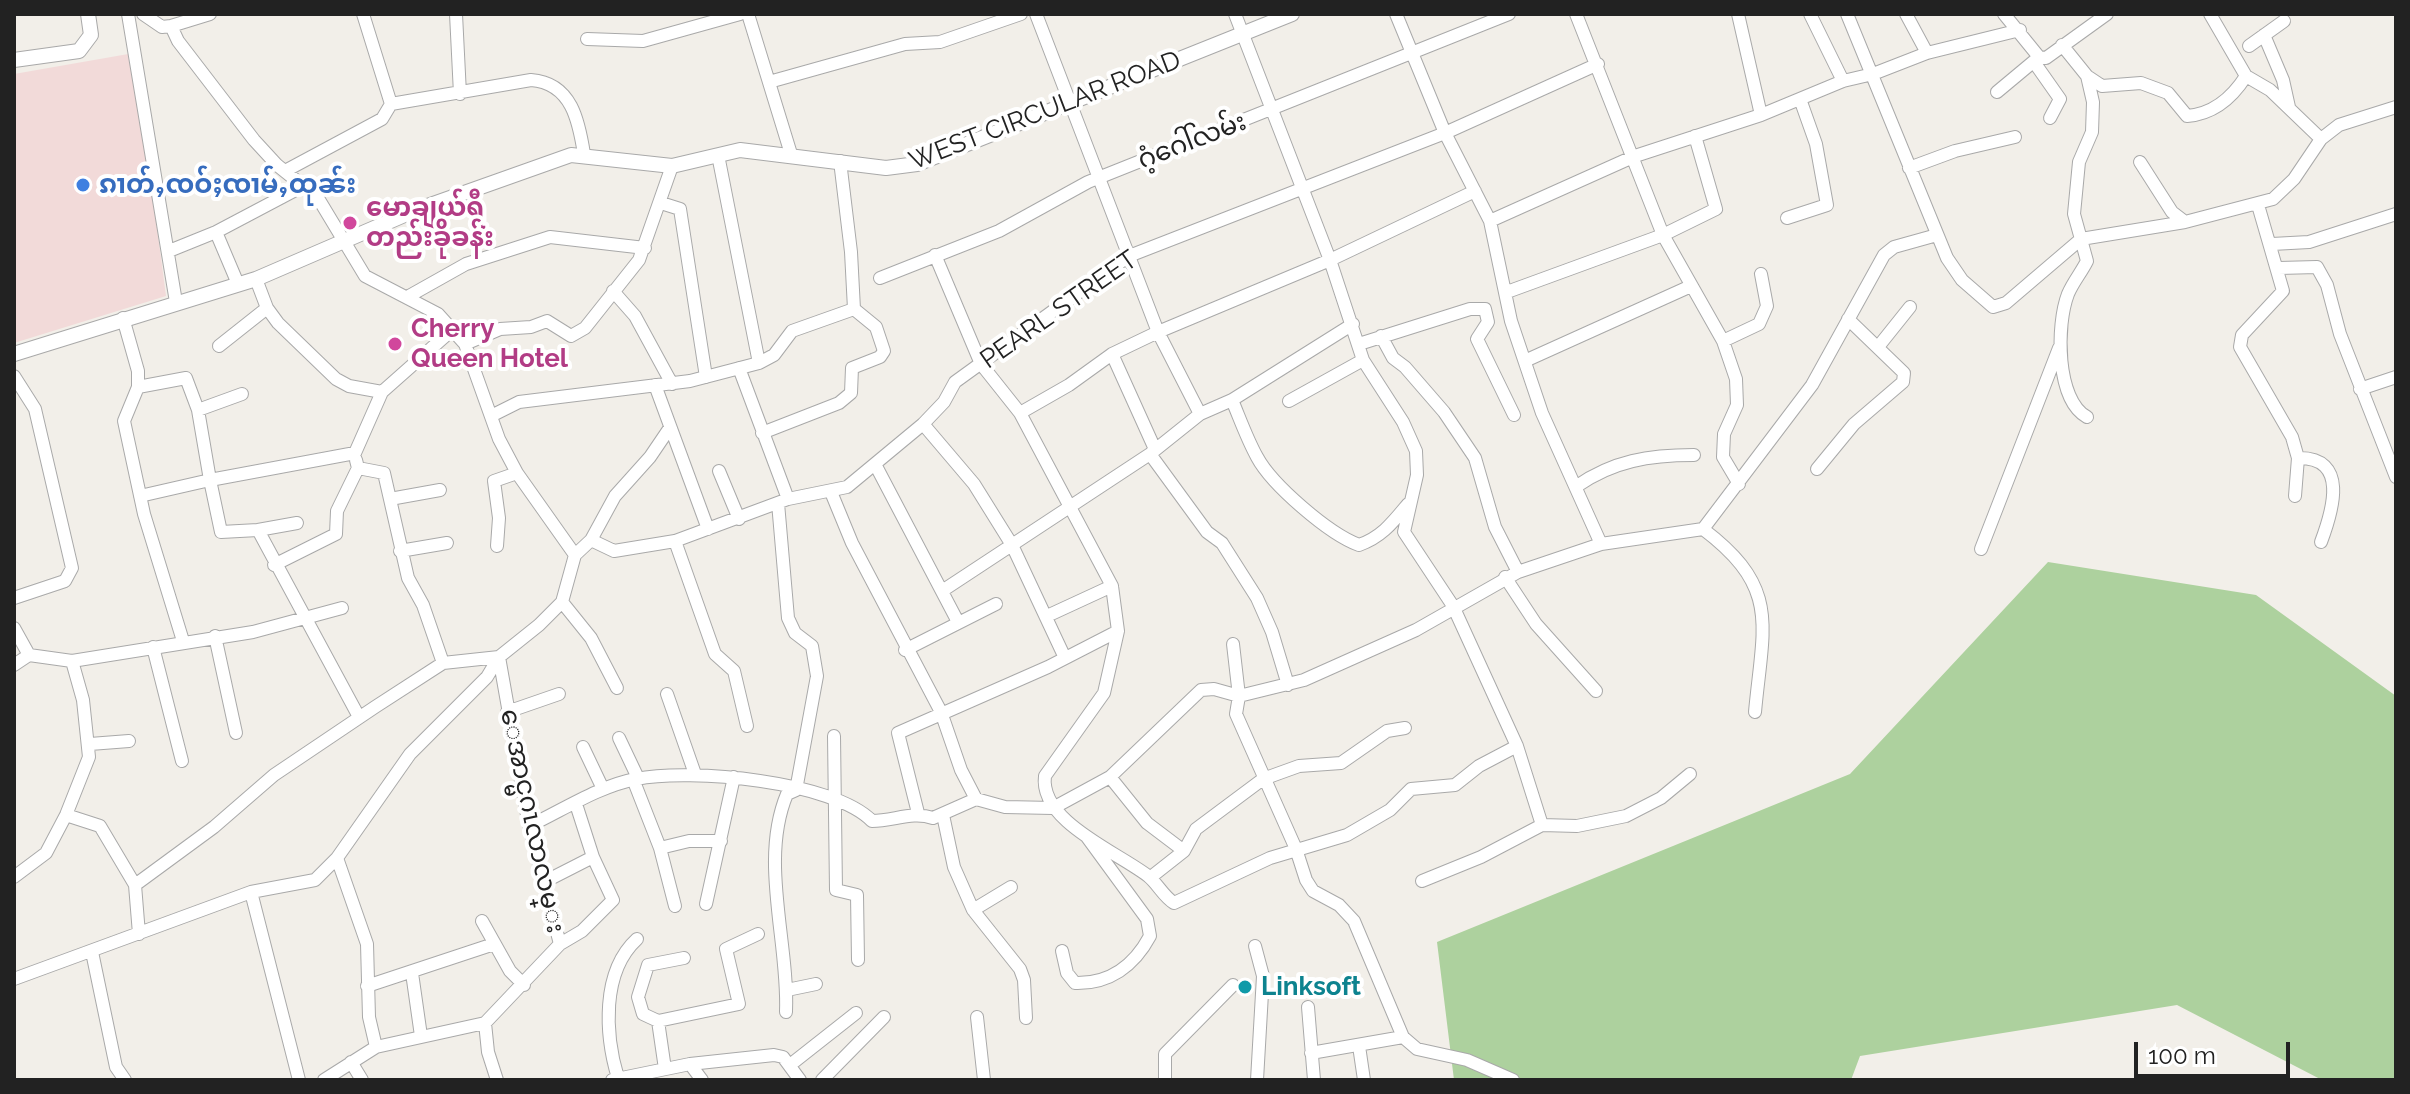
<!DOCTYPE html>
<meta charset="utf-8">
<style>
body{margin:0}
#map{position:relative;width:2410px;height:1094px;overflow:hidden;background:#f2efe9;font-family:Raleway,sans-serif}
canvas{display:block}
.frame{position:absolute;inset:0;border:16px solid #222;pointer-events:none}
.scale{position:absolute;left:2134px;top:1042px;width:156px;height:36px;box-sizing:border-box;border:4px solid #222;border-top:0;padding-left:10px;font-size:24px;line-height:28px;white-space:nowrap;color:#222;-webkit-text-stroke:6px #fff;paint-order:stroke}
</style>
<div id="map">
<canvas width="2410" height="1094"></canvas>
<div class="frame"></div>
<div class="scale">100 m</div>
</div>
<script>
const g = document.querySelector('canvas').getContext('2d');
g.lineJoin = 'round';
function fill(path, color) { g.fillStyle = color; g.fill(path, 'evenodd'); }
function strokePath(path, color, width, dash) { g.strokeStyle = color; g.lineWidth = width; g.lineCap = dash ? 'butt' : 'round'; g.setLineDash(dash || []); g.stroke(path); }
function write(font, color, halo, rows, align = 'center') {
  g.font = font + ' Raleway,"Noto Sans Myanmar",sans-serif'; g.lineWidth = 8; g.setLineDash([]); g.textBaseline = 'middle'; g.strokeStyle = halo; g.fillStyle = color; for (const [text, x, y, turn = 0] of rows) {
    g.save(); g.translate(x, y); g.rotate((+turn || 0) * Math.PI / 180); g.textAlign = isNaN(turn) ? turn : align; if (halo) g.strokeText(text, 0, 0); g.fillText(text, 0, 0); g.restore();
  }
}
const commercial = new Path2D(`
 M 134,53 L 166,296 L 14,343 L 14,74 Z`);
const forest = new Path2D(`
 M 2048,562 L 2256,595 L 2396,696 L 2396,1080 L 2322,1080 L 2177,1005 L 1860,1056 L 1851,1080 L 1454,1080 L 1437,942 L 1850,774 Z`);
const minor = new Path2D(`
 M 128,14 L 176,302
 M 143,14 L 162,27 L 171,26 L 178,41 L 254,140 L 277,165 L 318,198 L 365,276 L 438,314 L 465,344 L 499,439 L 517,473 L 575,555
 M 363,14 L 391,104
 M 456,14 L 460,94
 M 748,14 L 791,154
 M 1036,14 L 1158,332 L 1200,414
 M 1235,14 L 1330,260 L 1363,360 L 1403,422 L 1416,451 L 1417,475 L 1404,532 L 1453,606 L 1517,746 L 1542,825
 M 1396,14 L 1445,133 L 1490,221 L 1511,321 L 1542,413 L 1601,544
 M 1576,14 L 1663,235 L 1723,341 L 1736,379 L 1737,405 L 1724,434 L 1723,457 L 1739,484
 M 1738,14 L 1761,115
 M 1810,14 L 1843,81
 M 1847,14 L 1947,258 L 1962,280 L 1993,307 L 2006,303 L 2081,239 L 2185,222 L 2273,199 L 2294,179 L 2321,139 L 2339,125 L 2396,107
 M 1906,14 L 1927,53
 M 2004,14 L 2039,57
 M 2210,14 L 2246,76 L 2270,90 L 2321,139
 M 171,26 L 210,14
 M 2264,35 L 2283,80 L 2289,107
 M 587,39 L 643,41 L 740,14
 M 2062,45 L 2087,76 L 2102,86 L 2141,83 L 2168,93 L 2187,116 C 2213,114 2232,98 2246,76
 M 2249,46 L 2284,21
 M 2034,62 L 2060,99 L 2050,118
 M 769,82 L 905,44 L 940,42 L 1021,14
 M 1997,92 L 2039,57 L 2046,58 L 2107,14
 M 718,155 L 759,363
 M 2140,162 L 2172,212 L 2185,222
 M 1909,168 L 1955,151 L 2015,137
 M 285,171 L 382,119 L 391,104 L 531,80 C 572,83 579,122 584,154
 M 661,203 L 680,209 L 706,377
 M 2258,205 L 2283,291 L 2242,335 L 2240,347 L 2292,437 L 2298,458 L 2295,496
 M 1787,218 L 1827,205 L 1816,144 L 1800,99
 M 1490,221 L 1635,156 L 1761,115 L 1843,81 L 1873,74 L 1927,53 L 2020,30
 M 216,232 L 238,284
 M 2272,244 L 2309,242 L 2396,214
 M 169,251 L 216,232 L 305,185
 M 935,255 L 981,364 L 1020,413 L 1112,586 L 1118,631 L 1104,693 L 1045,776 C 1039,821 1117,852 1148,876 C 1158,884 1163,896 1174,903 L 1270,858 L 1347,835 L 1390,810 L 1411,789 L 1455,785 L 1479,766 L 1517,746
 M 2279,268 L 2317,267 L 2327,285 L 2340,334 L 2396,477
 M 880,278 L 999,231 L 1088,182 L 1509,14
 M 256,279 L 267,308 L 278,323 L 336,379 L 349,386 L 382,392 L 452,330
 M 613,291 L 635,316 L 672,384
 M 1507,292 L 1663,235 L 1716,209 L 1695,136
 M 409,296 L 466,264 L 550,237 L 645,248
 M 123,318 L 138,371 L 138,387 L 186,378 L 198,410 L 210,480 L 355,453 L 382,392
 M 1381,336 L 1393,358 L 1405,367 L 1444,412 L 1475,458 L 1495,527 L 1518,572
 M 1723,341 L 1759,324 L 1767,306 L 1761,274
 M 465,344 L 500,329 L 531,327 L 547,321 L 571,336 L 585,328 L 639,260 L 672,166
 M 1359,344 L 1470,309 L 1485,309 L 1488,322 L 1477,339 L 1514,415
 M 219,346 L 267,308
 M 1878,347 L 1910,307
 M 1112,354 L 1154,447
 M 1527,360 L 1691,286
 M 739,368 L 788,499
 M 14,376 L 35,409 L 72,568 L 65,581 L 14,598
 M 655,385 L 708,529
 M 138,387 L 124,421 L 144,514 L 183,641
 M 2360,389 L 2396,377
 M 1232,400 C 1240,419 1247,439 1257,457 C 1272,485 1329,534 1359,545 C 1382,537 1393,522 1408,504
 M 1289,401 L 1363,360
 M 198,410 L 242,394
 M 1020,413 L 1069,385 L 1112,354 L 1158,332 L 1330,260 L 1475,191
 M 491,416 L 519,402 L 690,381 L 759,363 L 774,355 L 792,331 L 854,309
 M 2087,417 C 2056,400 2056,325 2068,294 C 2073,282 2081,273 2087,261 L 2074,214 L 2079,162 L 2092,132 L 2093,102 L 2087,76
 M 923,424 L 974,484 L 1012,545 L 1065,658
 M 762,433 L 839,403 L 851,393 L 852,368 L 880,357 L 884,351 L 876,327 L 854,309 L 851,252 L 840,161
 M 1150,454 L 1207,532 L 1222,543 L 1257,598 L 1272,632 L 1288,685
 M 2298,458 C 2349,457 2333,510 2321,542
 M 876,466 L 958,622
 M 358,468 L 384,473 L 408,578 L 423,605 L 443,663
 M 1817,469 L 1854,424 L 1903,382 L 1904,373 L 1848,319
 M 719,471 L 739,519
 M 1577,486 C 1613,461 1649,455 1694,455
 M 831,492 L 852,543 L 941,712 L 961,770 L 976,799
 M 140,496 L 210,480 L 221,532 L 258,530 L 359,717
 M 390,499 L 440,490
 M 778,503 L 788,618 L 795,633 L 812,646 L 817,676 L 796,790 L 787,794 C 759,861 789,942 786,1012
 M 1703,529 L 1812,385 L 1884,255 L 1894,247 L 1937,235
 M 258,530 L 297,523
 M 591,540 L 614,551 L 675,541 L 788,499 L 847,487 L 923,424 L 944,402 L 955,382 L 1129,256 L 1445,133 L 1598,64
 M 675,541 L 715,654 L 734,671 L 747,726
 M 497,546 L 499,518 L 494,481 L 517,473
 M 1981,549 L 2059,348
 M 400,551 L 447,543
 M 274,565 L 336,534 L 337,511 L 358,468 L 356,460
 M 1505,577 L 1536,624 L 1596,691
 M 942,591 L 1150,454 L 1200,414 L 1232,400 L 1353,324
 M 562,602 L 591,638 L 617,688
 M 1047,616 L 1112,586
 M 14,628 L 29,655 L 72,661 L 83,700 L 89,757 L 66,815 L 46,853 L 14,877
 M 215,636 L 236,733
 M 1233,644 L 1239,696 L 1236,714 L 1296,849 L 1306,880 L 1313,891 L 1339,905 L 1354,921 L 1403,1037
 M 153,647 L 182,761
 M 905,650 L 996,604
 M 72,661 L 253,632 L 342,608
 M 14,665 L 29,655
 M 667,694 L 695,774
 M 507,712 L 559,694
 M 834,736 L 836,890 L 857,895 L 858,960
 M 619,738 L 638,778
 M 90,744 L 129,741
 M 583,747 L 603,789
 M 1110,777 L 1147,823 L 1184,851
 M 633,779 L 660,848 L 675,906
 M 918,813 L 898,733 L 1048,667 L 1118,631
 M 66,815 L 100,826 L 135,885
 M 943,815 L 954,867 L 973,910 L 1011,887
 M 529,826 C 563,810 599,786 636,779 C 690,768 833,781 872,821 C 894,821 912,811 933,818 L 976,799 L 1005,807 L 1053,808 L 1110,777 L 1201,690 L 1214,689 L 1239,696 L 1304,680 L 1416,630 L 1518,572 L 1601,544 L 1703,529 C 1781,588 1763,625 1755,712
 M 660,848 L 689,841 L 721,841
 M 337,858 L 367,944 L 369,1017 L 376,1047
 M 1151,877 L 1184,851 L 1196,829 L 1263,779 L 1299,766 L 1341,763 L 1387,731 L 1405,728
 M 1422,881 L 1481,857 L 1542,825 L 1577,826 L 1626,816 L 1661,798 L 1690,774
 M 544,882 L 593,857
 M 251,892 L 299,1080
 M 706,904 L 734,777
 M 973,910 L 1020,969 L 1024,980 L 1026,1018
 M 482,921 L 510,971 L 524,985
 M 139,934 L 135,885 L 214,827 L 274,775 L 375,707 L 443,663 L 499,657 L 539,625 L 562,602 L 575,555 L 591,540 L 615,496 L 650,457 L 669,429
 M 560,944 L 582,931 L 613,900 L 593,857 L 576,804
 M 1255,946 L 1263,976 L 1257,1080
 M 1062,951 L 1067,973 L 1075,983 C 1109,984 1134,966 1150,936 L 1147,919 L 1087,837
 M 92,952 L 116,1067 L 125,1080
 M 684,958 L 648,965 L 638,997 L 643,1014 L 658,1021 L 739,1004 L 726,949 L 758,934
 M 412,973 L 421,1036
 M 14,979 L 251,892 L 315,880 L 337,858 L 410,754 L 487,677 L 499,657
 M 367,986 L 494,944
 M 787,990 L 816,984
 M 1308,1007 L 1314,1080
 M 977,1017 L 984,1080
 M 658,1021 L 665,1069
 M 485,1023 L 488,1052 L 497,1080
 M 1359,1046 L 1364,1080
 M 1311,1053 L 1403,1037 L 1417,1049 L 1467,1060 L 1513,1080
 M 351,1062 L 362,1080
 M 690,1064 L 702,1080
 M 790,1065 L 856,1013
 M 618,1078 C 605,1035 601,972 637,939
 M 324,1080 L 376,1047 L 485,1023 L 560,944 L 529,826 L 499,657
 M 612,1080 L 690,1064 L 774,1055 L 783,1057 L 800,1080
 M 822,1080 L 884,1017
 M 1165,1080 L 1165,1054 L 1233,985`);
const tertiary = new Path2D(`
 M 14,60 L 79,51 L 91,35 L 88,14
 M 14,354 L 256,279 L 416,210 L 571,155 L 672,166 L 740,150 L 886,168 L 917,164 L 1292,14`);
const markers = [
 [83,185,8,"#3f7fe0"],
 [350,223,8,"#d1479c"],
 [395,344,8,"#d1479c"],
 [1245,987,8,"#0f9aa8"]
];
const streetNames = [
 ["WEST CIRCULAR ROAD",1045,111,-21],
 ["ဂံ့ဂေါ်လမ်း",1192,141,-21],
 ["PEARL STREET",1059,310,-35],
 ["ေအာင္မဂၤလာလမ္း",532,821,78]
];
const shopNames = [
 ["ၵၢတ်ႇၸဝ်ႈၸၢမ်ႇထုၼ်း",99,185]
];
const hotelNames = [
 ["မောချယ်ရီ",366,208],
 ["တည်းခိုခန်း",366,238],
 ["Cherry",411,329],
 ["Queen Hotel",411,359]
];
const cultureNames = [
 ["Linksoft",1261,987]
];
fill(commercial, '#f2dad9');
fill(forest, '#add19e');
strokePath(minor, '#a9a9a9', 14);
strokePath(tertiary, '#a9a9a9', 16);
strokePath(minor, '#fff', 12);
strokePath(tertiary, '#fff', 14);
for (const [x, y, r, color] of markers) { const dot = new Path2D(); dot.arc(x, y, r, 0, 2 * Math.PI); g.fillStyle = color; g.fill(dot); strokePath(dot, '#fff', 3); }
write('26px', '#222', '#fff', streetNames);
write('bold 26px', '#366cbe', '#fff', shopNames, 'left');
write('bold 26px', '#b23c85', '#fff', hotelNames, 'left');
write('bold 26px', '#0d838f', '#fff', cultureNames, 'left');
</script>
